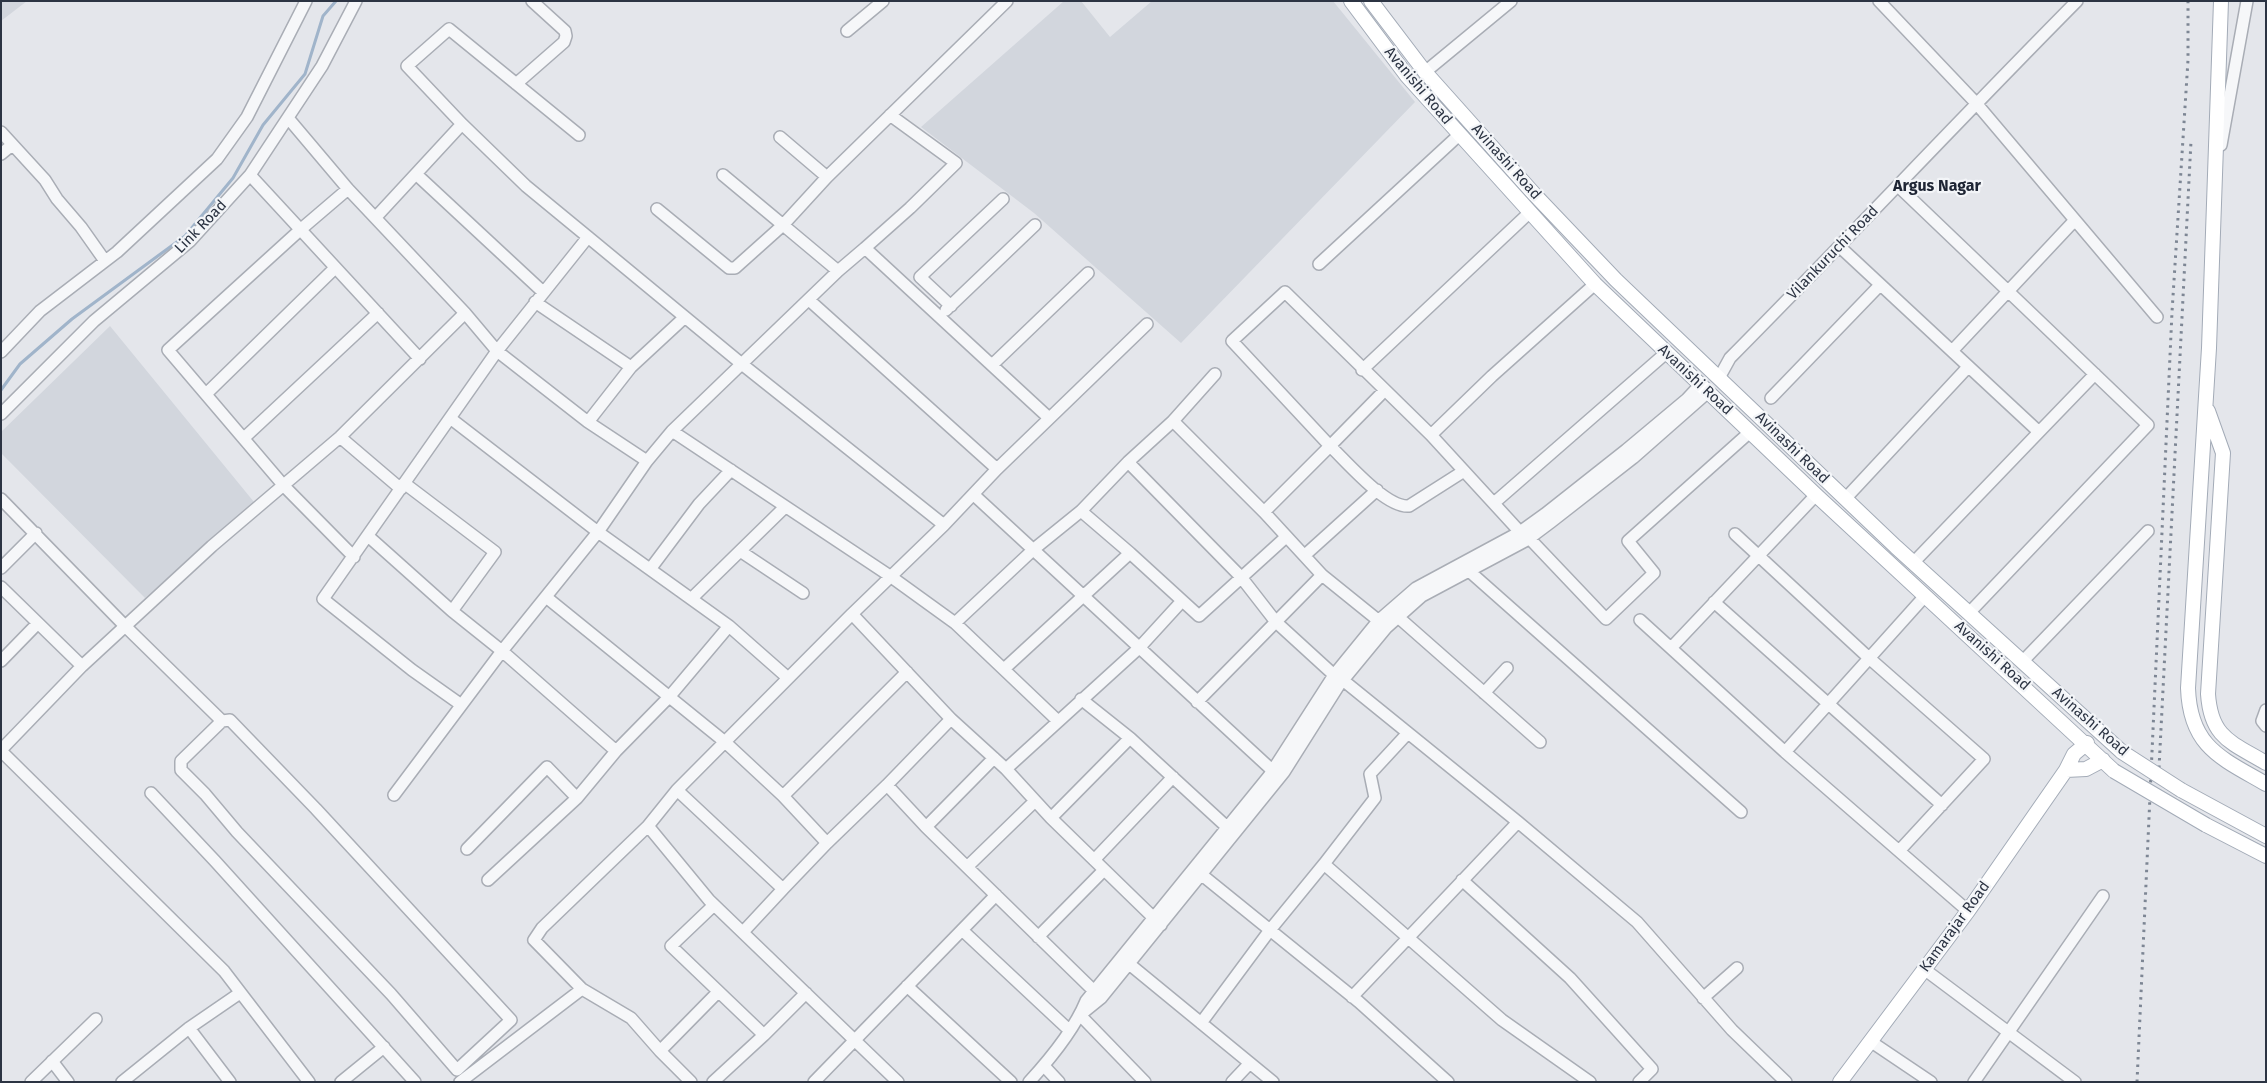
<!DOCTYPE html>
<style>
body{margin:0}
#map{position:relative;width:2267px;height:1083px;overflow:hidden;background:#e4e6eb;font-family:"Fira Sans",sans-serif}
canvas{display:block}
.frame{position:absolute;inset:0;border:2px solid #2c3443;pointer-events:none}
</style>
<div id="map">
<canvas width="2267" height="1083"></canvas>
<div class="frame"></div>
</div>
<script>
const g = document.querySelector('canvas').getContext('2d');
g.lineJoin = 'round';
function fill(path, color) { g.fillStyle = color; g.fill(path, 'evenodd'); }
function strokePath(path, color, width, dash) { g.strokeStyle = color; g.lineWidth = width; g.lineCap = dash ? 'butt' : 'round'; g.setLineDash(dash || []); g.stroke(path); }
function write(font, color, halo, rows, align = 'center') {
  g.font = font + ' "Fira Sans",sans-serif'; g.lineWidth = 4.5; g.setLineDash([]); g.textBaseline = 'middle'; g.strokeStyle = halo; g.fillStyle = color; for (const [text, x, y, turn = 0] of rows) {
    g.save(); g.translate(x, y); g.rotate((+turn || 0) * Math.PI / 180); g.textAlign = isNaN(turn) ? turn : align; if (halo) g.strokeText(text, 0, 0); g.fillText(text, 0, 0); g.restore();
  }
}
const built = new Path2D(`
 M 1,1 L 27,1 L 1,21 Z
 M 1064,1 L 1081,1 L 1110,37 L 1152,1 L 1333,1 L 1415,102 L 1181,343 L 1034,213 L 921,127 Z
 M 110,326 L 254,502 L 145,598 L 1,453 L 1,432 Z`);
const stream = new Path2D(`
 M 1,390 L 20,364 L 72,319 L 185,236 L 233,178 L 263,125 L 305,74 L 323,16 L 336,1`);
const minor = new Path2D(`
 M 1879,1 L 1976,103 L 2157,317
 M 847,31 L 883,1
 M 1425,72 L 1511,1
 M 516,84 L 564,42 L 566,36 L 565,31 L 532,1
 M 890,115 L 956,163 L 910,208 L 865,248 L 1049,418
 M 288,118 L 348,189 L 465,313 L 497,351 L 588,422 L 647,461 L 672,431 L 838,271 L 783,225 L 827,177 L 1007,1
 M 462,124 L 407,66 L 449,29 L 579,135
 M 1,132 L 45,180 L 57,199 L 81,227 L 105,261
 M 780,137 L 827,177
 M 2221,145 L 2247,1
 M 1,154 L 12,145
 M 416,174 L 543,292
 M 250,175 L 420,359
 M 1898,186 L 2148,425 L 1969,613
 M 348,189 L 300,230 L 168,350 L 284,486 L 354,557
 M 657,209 L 729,268 L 735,268 L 783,225 L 723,175
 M 376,217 L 462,124 L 526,186 L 588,237
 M 1840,247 L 2039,432 L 1913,563
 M 1319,264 L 1459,135
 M 838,271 L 865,248
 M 809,300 L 997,469 L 944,525
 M 535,302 L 631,367 L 685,317
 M 951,306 L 920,277 L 1003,199
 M 946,310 L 1035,225
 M 1952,351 L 2075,220
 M 1,352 L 40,311 L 117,252 L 217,159 L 247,117 L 306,1
 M 992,365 L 1088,273
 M 1362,370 L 1529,213
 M 1719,378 L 1730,358 C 1847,240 1960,119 2077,1
 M 1384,391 L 1330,446 C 1348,463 1386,508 1409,506 L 1464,471
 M 206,394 L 335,268
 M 1771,398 L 1880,285
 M 1,414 L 94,321 L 190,241 L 250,175 L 322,66 L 356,1
 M 450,418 L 598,532 L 729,626 L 670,696 L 616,751
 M 1173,421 L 1215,374
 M 588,422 L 631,367
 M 672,431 L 890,576 L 955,623 L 1058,721
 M 2039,432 L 2095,374
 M 1431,435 L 1492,376 L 1595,284
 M 340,437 L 401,489
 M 244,438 L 378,313
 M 1128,462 L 1241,577 L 1276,622 L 1334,675 L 1344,681 L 1518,822 L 1637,922 L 1732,1030 L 1786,1082
 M 997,469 L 1147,324
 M 974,495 L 1273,771
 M 1,499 L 125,626 L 222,721
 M 1845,499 L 1968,367
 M 1494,503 L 1666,353
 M 1081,511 L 1130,553 L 1199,616 L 1286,537
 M 1264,512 L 1330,446 L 1232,341 L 1285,292 L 1431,435 L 1520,532 L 1529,538 L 1606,619 L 1654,573 L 1628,541 L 1750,432
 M 1735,534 L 1869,658 L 1984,759 L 1899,851
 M 368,536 L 452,611
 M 740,551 L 803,593
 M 1305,555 L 1377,490
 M 1,568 L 36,533
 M 651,568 L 699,504 L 731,470
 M 1469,571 L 1741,812
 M 1,587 L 82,666
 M 546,597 L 725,742 L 783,796 L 827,843 L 887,785
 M 692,598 L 785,507
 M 1714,602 L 1942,805
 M 852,614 L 677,790 L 648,826 L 709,900 L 898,1082
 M 1398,617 L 1540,742
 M 1640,620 L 1785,752 L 1968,911
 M 955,623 L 1034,549 L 1081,511 L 1128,462 L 1173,421 L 1264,512 L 1322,575 L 1379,621
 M 729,626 L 788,678
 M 1671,648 L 1816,495
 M 1,661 L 38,623
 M 2022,662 L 2148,531
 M 1004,669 L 1130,553
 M 1484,693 L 1507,668
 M 1081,699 L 1130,738 L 1228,828
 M 1197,702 L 1322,575
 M 460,704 L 412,670 L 323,599 L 497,351 L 588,237 L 743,365 L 944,525 L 852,614 L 951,719 L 1006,769 L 1051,818 L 1161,925
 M 2266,710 L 2262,721 L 2266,726
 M 951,719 L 887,785 L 926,827 L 1094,991
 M 230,720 L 316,809 L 511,1020 L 457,1070 L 391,994 L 237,832 L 205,794 L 181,770 L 181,761 L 222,721 Z
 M 1,750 L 82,666 L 212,546 L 340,437 L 465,313
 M 1,751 L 224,971 L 309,1082
 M 1785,752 L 1925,596
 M 1006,769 L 1139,648 L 1182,601
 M 677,790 L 783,889 L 827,843
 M 151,793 L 215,861 L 415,1082
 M 394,795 L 502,651 L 452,611 L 495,552 L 404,483
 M 783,796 L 907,672
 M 1051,818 L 1130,738
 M 926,827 L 994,758
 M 467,849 L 547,767 L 577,798
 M 1094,860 L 1173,777
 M 1324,864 L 1375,798 L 1370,774 L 1407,734
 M 967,867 L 1035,801
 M 1202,875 L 1359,1002 L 1448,1082
 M 488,880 L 577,798 L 616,751 L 502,651 L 598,532 L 647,461
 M 1462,880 L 1570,978 L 1652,1069 L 1639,1082
 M 962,930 L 1069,1030
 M 743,932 L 783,889
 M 1038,937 L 1104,870
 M 1128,963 L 1273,1082
 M 1924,969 L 2075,1082
 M 907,986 L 1011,1082
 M 582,989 L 534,940 L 542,928 L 648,826
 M 1352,997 L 1518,822
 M 1703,998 L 1737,968
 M 1080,1015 L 1101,998 L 1284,772 L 1339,685 L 1386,628 L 1422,596 L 1527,540 L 1551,522 L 1633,458 L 1708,392
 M 1080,1015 L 1145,1082
 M 1201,1023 L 1270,930 L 1324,864 L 1502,1020 L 1590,1082
 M 189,1028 L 230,1082
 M 764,1035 L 806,993
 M 1870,1041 L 1931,1082
 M 52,1061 L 68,1082
 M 1044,1066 L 1059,1082
 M 31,1082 L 96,1019
 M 122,1082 L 189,1028 L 240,993
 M 341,1082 L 384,1047
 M 460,1082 L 582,989 L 631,1018 L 660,1051
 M 691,1082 L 660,1051 L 718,992
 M 713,1082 L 764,1035 L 671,946 L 714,905
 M 814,1082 L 996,895
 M 1029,1082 C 1051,1058 1074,1030 1086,1001 L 1269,776 L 1334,675 L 1378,621 L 1416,588 L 1520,532 L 1545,514 L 1626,450 L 1687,399 L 1700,385
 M 1232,1082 L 1250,1063
 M 1974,1082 L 2103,896`);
const major = new Path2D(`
 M 1351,1 L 1407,76 L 1595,284 L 1816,495 L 2114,771
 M 1371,1 L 1425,72 L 1535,195 L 1616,280 L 1896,547 L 2122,752
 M 2221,1 L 2209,348 L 2188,688 C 2190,747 2221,758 2266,784
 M 2208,411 L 2223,453 L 2208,694 C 2211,738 2231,742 2266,763
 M 2066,770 L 2086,769 L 2103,760
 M 2181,790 L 2266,836
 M 2206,825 L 2266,856
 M 1840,1082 L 1968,911 L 2066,770 L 2074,754 L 2087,743`);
const rail = new Path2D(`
 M 2159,768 L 2191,141
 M 2137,1082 L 2172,312 L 2188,60 L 2188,1`);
const majorBridge = new Path2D(`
 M 2122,752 L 2181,790
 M 2114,771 L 2206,825`);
const streetNames = [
 ["Avanishi Road",1418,86,50],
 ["Avinashi Road",1506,162,48],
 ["Link Road",201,227,-46],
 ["Vilankuruchi Road",1833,253,-46],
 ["Avanishi Road",1695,380,43],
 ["Avinashi Road",1792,448,44],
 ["Avanishi Road",1992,656,42],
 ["Avinashi Road",2090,722,41],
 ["Kamarajar Road",1955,927,-54]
];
const neighbourhoodNames = [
 ["Argus Nagar",1937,187]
];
fill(built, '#d2d6dd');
strokePath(stream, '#a0b4ca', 3);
strokePath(minor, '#a9adb5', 14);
strokePath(major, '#a3abb7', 16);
strokePath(minor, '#f6f7f9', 11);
strokePath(major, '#fff', 14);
strokePath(rail, '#7d8694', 3, [2.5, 5]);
strokePath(majorBridge, '#a3abb7', 16, []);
strokePath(majorBridge, '#fff', 14);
write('15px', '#2c3443', '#f3f5f8', streetNames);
write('bold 16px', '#1e2534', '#f3f5f8', neighbourhoodNames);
</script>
